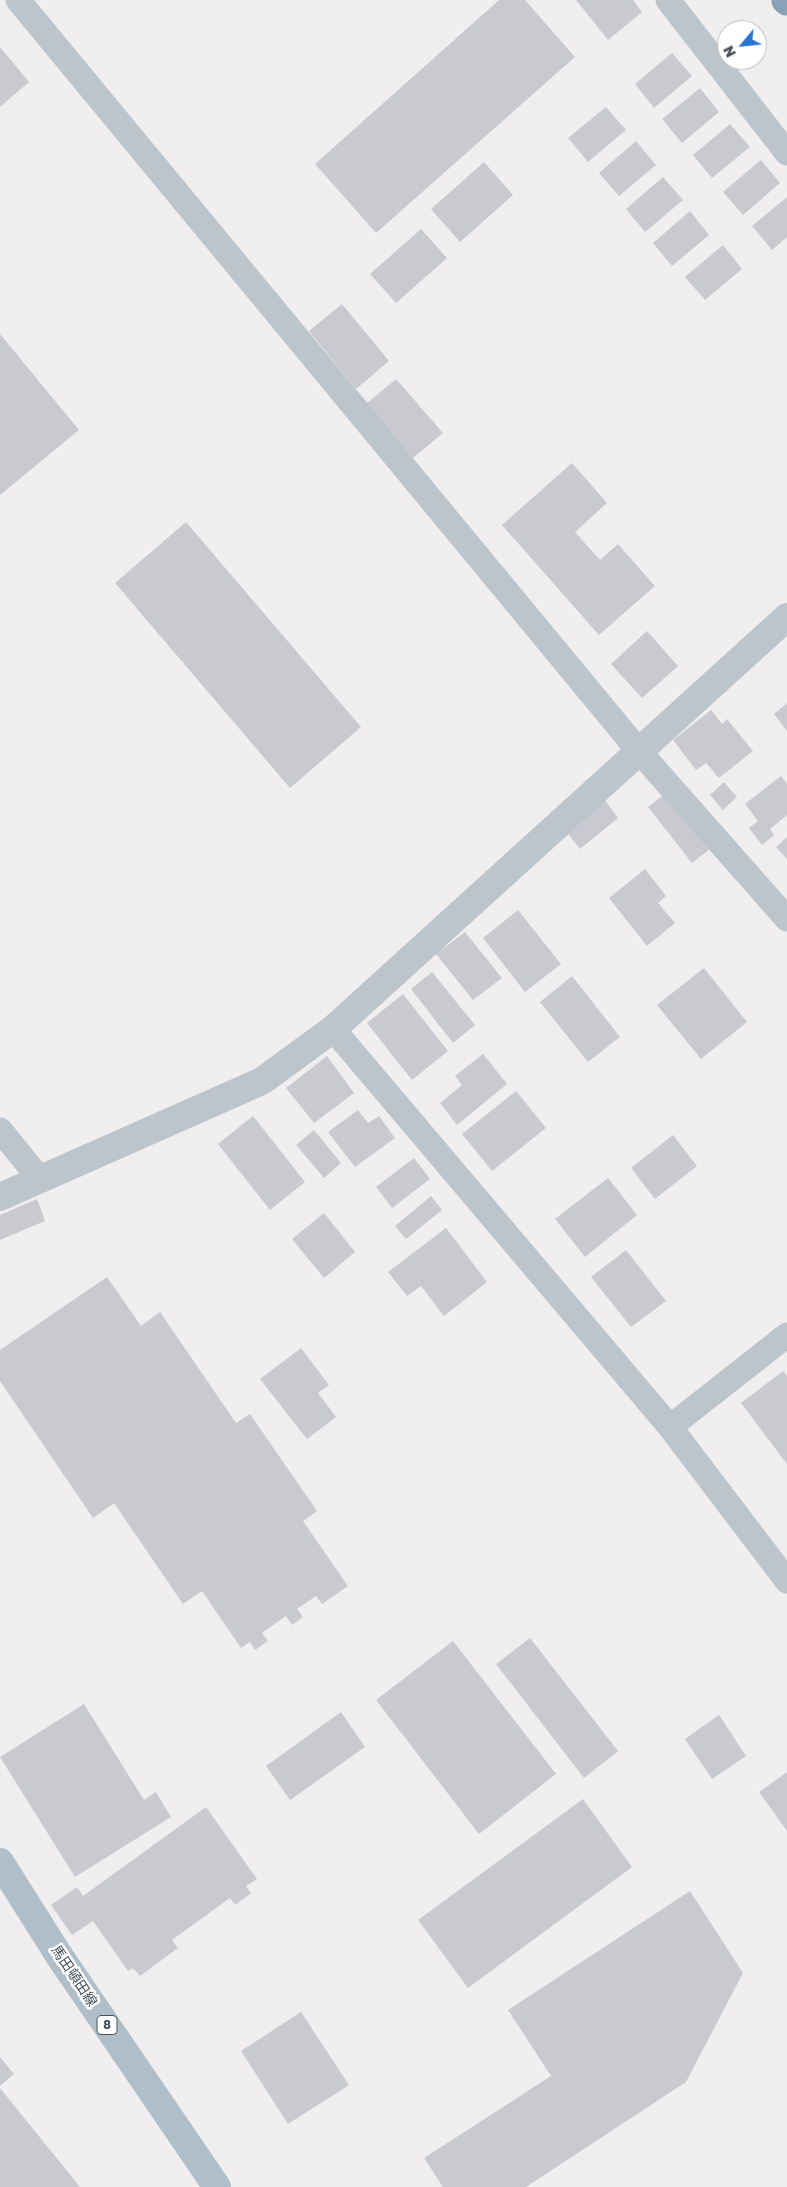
<!DOCTYPE html>
<meta charset="utf-8">
<style>
body{margin:0}
#map{position:relative;width:787px;height:2187px;overflow:hidden;background:#f0eeee;font-family:"Golos Text",sans-serif}
canvas{display:block}
.north{position:absolute;left:717px;top:20px;width:50px;height:50px;box-sizing:border-box;background:#fff;border:1px solid #b6b9bd;border-radius:50%;rotate:242deg;font-size:14px;font-weight:700;line-height:20px;text-align:center;color:#485159}
.north::after{content:'';display:block;margin:auto;width:18px;height:22px;background:#2974cf;clip-path:polygon(50% 0,100% 100%,50% 72%,0 100%)}
</style>
<div id="map">
<canvas width="787" height="2187"></canvas>
<div class="north">N</div>
</div>
<script>
const g = document.querySelector('canvas').getContext('2d');
g.lineJoin = 'round';
function fill(path, color) { g.fillStyle = color; g.fill(path, 'evenodd'); }
function strokePath(path, color, width, dash) { g.strokeStyle = color; g.lineWidth = width; g.lineCap = dash ? 'butt' : 'round'; g.setLineDash(dash || []); g.stroke(path); }
function write(font, color, halo, rows, align = 'center') {
  g.font = font + ' "Golos Text","Noto Sans JP",sans-serif'; g.lineWidth = 5; g.setLineDash([]); g.textBaseline = 'middle'; g.strokeStyle = halo; g.fillStyle = color; for (const [text, x, y, turn = 0] of rows) {
    g.save(); g.translate(x, y); g.rotate((+turn || 0) * Math.PI / 180); g.textAlign = isNaN(turn) ? turn : align; if (halo) g.strokeText(text, 0, 0); g.fillText(text, 0, 0); g.restore();
  }
}
const building = new Path2D(`
 M 499,0 L 525,0 L 575,57 L 376,233 L 315,164 Z
 M 576,0 L 633,0 L 642,12 L 608,40 Z
 M 0,47 L 29,82 L 0,107 Z
 M 672,53 L 692,76 L 654,108 L 635,84 Z
 M 700,88 L 719,112 L 682,143 L 662,119 Z
 M 606,107 L 626,130 L 588,162 L 568,138 Z
 M 730,124 L 750,147 L 712,178 L 693,155 Z
 M 636,141 L 656,165 L 619,196 L 599,173 Z
 M 761,160 L 780,183 L 743,215 L 723,192 Z
 M 484,162 L 513,195 L 460,242 L 431,209 Z
 M 663,177 L 683,200 L 645,232 L 626,209 Z
 M 787,197 L 787,237 L 772,250 L 752,226 Z
 M 690,211 L 709,235 L 672,266 L 653,243 Z
 M 421,229 L 447,258 L 396,303 L 370,274 Z
 M 723,245 L 742,269 L 705,300 L 685,277 Z
 M 342,304 L 389,361 L 356,389 L 309,331 Z
 M 0,334 L 79,430 L 0,495 Z
 M 396,379 L 443,433 L 413,458 L 366,404 Z
 M 572,463 L 607,503 L 575,532 L 600,560 L 618,544 L 655,586 L 599,635 L 502,525 Z
 M 186,522 L 361,727 L 290,788 L 115,583 Z
 M 647,631 L 678,666 L 642,698 L 611,664 Z
 M 787,703 L 787,731 L 774,714 Z
 M 711,710 L 722,724 L 727,719 L 753,751 L 719,778 L 706,763 L 696,770 L 673,740 Z
 M 781,776 L 787,784 L 787,815 L 770,829 L 774,835 L 762,845 L 749,828 L 758,821 L 745,804 Z
 M 724,782 L 737,797 L 723,810 L 710,795 Z
 M 671,789 L 715,845 L 692,863 L 648,807 Z
 M 604,799 L 618,818 L 580,849 L 565,830 Z
 M 787,837 L 787,859 L 776,847 Z
 M 645,869 L 666,896 L 658,903 L 675,923 L 647,946 L 609,898 Z
 M 518,910 L 561,964 L 525,992 L 483,938 Z
 M 465,932 L 502,978 L 473,1000 L 436,954 Z
 M 704,968 L 747,1022 L 701,1059 L 657,1005 Z
 M 432,972 L 475,1025 L 453,1043 L 411,989 Z
 M 572,976 L 620,1037 L 588,1062 L 540,1002 Z
 M 403,994 L 448,1051 L 412,1080 L 367,1023 Z
 M 483,1054 L 507,1084 L 457,1125 L 440,1103 L 462,1085 L 455,1076 Z
 M 327,1056 L 354,1093 L 314,1123 L 286,1088 Z
 M 516,1091 L 546,1128 L 492,1171 L 462,1134 Z
 M 358,1110 L 368,1123 L 379,1116 L 395,1138 L 355,1167 L 328,1132 Z
 M 253,1116 L 305,1182 L 270,1210 L 218,1144 Z
 M 314,1130 L 341,1163 L 324,1178 L 296,1145 Z
 M 673,1135 L 697,1166 L 655,1199 L 631,1168 Z
 M 414,1158 L 430,1179 L 392,1208 L 376,1187 Z
 M 608,1178 L 637,1215 L 585,1257 L 555,1219 Z
 M 431,1196 L 442,1210 L 406,1239 L 395,1226 Z
 M 37,1199 L 45,1221 L 0,1240 L 0,1215 Z
 M 324,1213 L 355,1252 L 324,1278 L 292,1239 Z
 M 446,1228 L 487,1282 L 444,1316 L 421,1286 L 407,1296 L 388,1272 Z
 M 626,1250 L 666,1301 L 631,1327 L 591,1277 Z
 M 107,1277 L 141,1326 L 160,1312 L 236,1423 L 250,1414 L 317,1511 L 303,1521 L 348,1586 L 322,1604 L 316,1596 L 297,1609 L 303,1617 L 292,1625 L 286,1616 L 262,1633 L 268,1641 L 255,1650 L 250,1642 L 241,1648 L 202,1591 L 183,1604 L 114,1503 L 93,1518 L 0,1381 L 0,1350 Z
 M 301,1348 L 329,1385 L 318,1393 L 336,1417 L 307,1439 L 260,1379 Z
 M 783,1371 L 787,1376 L 787,1464 L 741,1403 Z
 M 530,1638 L 618,1751 L 584,1778 L 496,1664 Z
 M 453,1641 L 556,1774 L 479,1834 L 376,1700 Z
 M 84,1704 L 144,1800 L 156,1792 L 171,1817 L 75,1877 L 0,1757 Z
 M 341,1712 L 365,1747 L 290,1800 L 266,1766 Z
 M 719,1715 L 746,1756 L 712,1779 L 685,1739 Z
 M 787,1772 L 787,1831 L 759,1792 Z
 M 583,1799 L 632,1867 L 468,1988 L 418,1920 Z
 M 206,1807 L 257,1879 L 246,1886 L 251,1893 L 235,1905 L 230,1898 L 172,1940 L 178,1948 L 140,1976 L 133,1968 L 128,1971 L 93,1921 L 72,1935 L 51,1905 L 77,1887 L 83,1896 Z
 M 690,1891 L 743,1973 L 686,2082 L 526,2187 L 443,2187 L 424,2158 L 551,2076 L 508,2010 Z
 M 301,2012 L 349,2085 L 288,2124 L 241,2051 Z
 M 0,2057 L 14,2074 L 0,2086 Z
 M 0,2088 L 80,2187 L 0,2187 Z`);
const minor = new Path2D(`
 M 18,0 L 638,750 L 787,919
 M 668,0 L 787,153
 M 333,1029 L 670,1427 L 787,1581
 M 0,1130 L 40,1179
 M 670,1427 L 787,1335`);
const tertiary = new Path2D(`
 M 0,1197 L 262,1081 L 333,1029 L 787,617`);
const primary = new Path2D(`
 M 0,1862 L 60,1957 L 217,2187`);
const motorway = new Path2D(`
 M 786,0 L 787,1`);
const shields = [
 [107,2025,20]
];
const shieldNames = [
 ["8",107,2025]
];
const streetNames = [
 ["馬田頓田線",74,1976,56]
];
fill(building, '#c9cad0');
strokePath(motorway, '#758ca4', 29);
strokePath(minor, '#bdc5cc', 25);
strokePath(tertiary, '#bdc5cc', 28);
strokePath(primary, '#b0beca', 28);
strokePath(motorway, '#8aa1b8', 28);
for (const [x, y, w] of shields) { const box = new Path2D(); box.roundRect(x - w / 2, y - 9.5, w, 19, 4); g.fillStyle = '#fff'; g.fill(box); strokePath(box, '#485159', 1); }
write('bold 12px', '#485159', null, shieldNames);
write('14px', '#485159', '#fff', streetNames);
</script>
